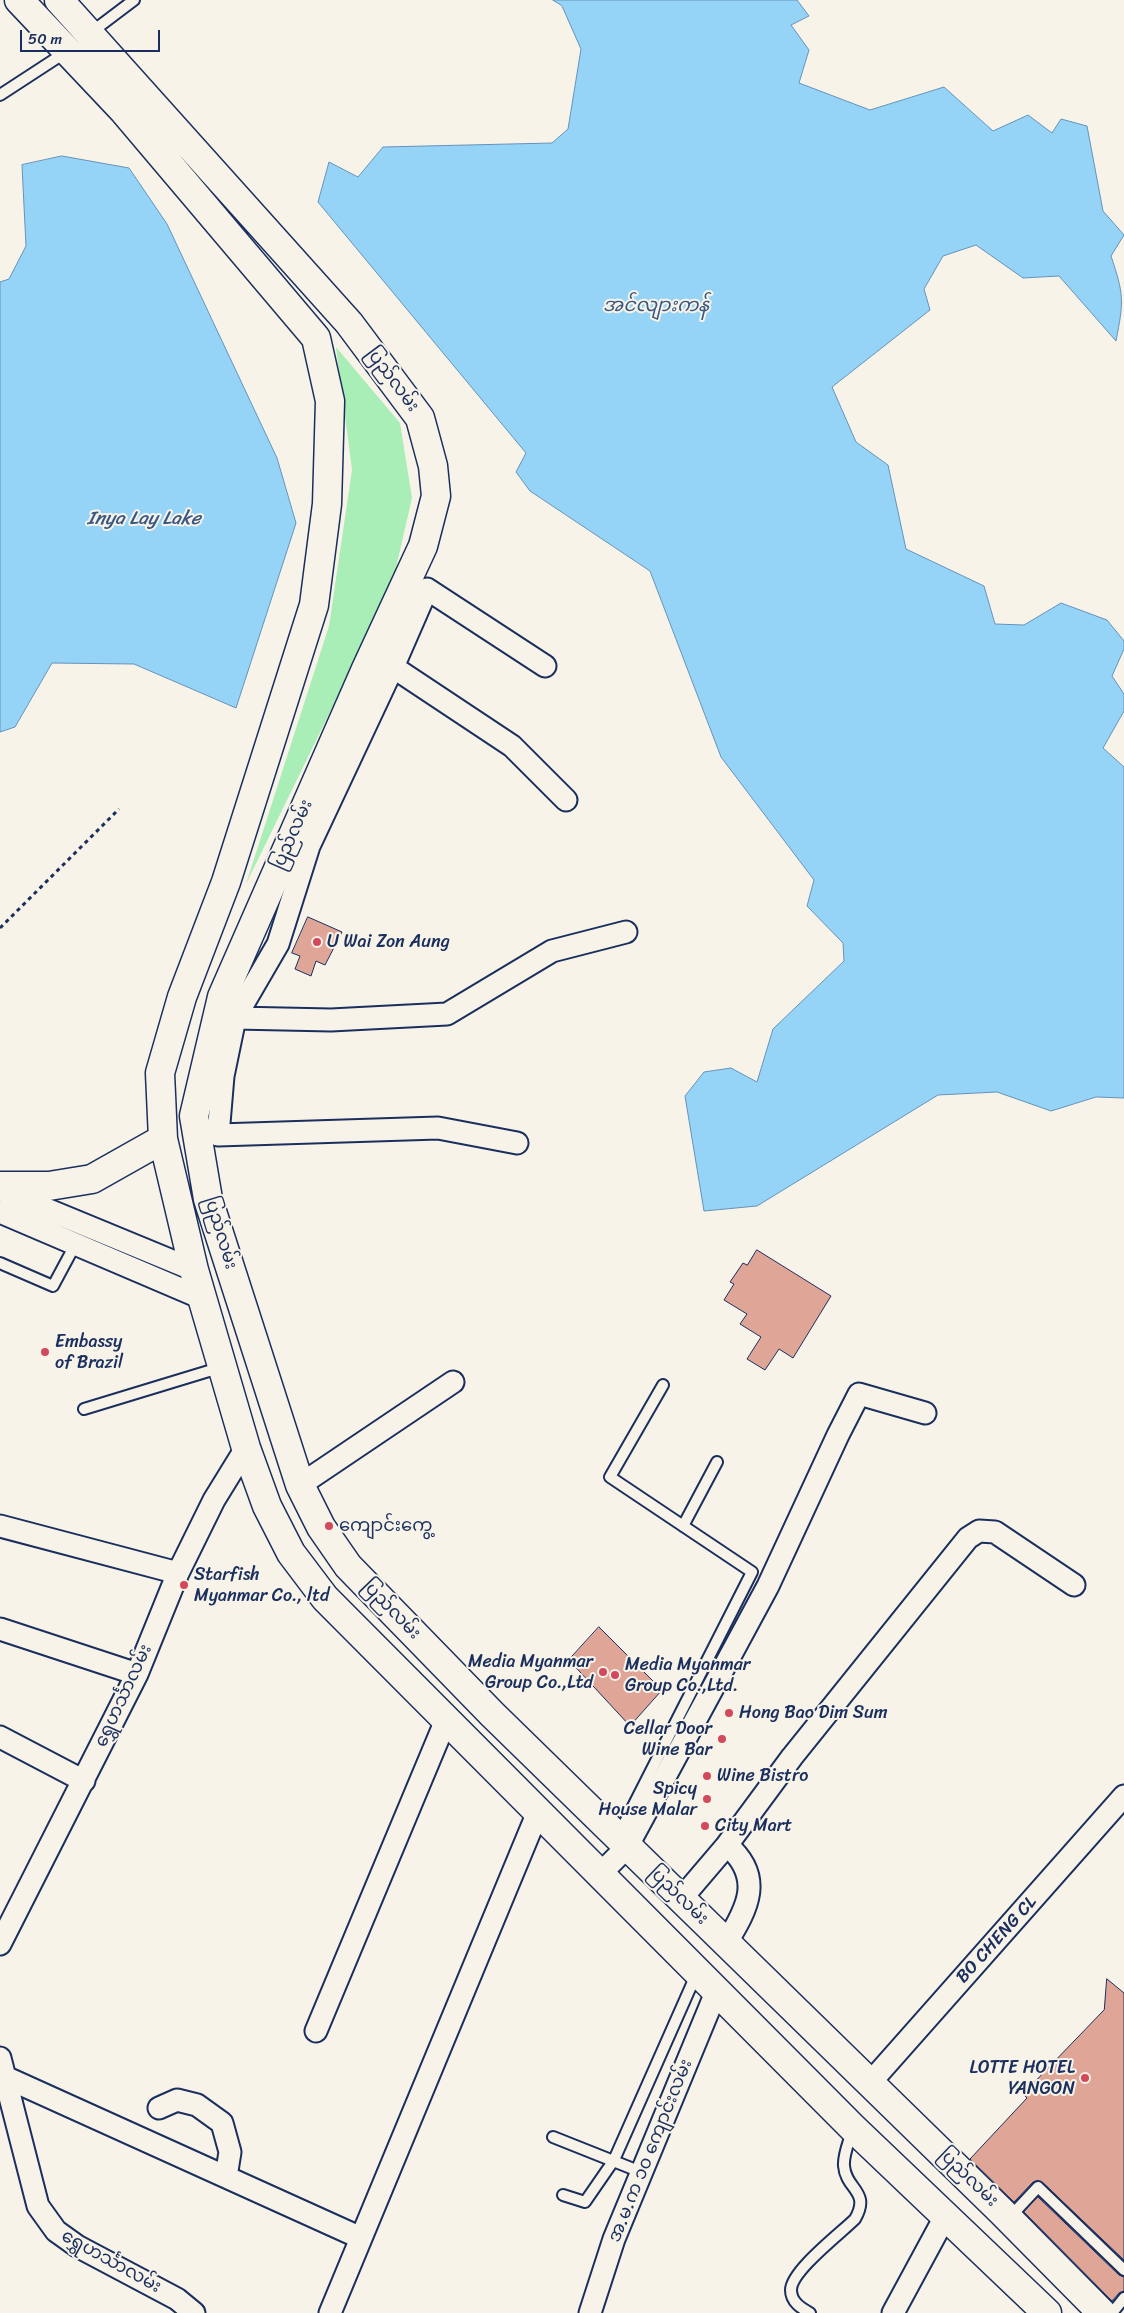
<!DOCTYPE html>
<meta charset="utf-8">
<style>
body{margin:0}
#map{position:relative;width:1124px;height:2313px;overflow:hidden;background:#f7f3e8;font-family:Sriracha,sans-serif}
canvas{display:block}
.scale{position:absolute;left:20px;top:30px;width:140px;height:22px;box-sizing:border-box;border:2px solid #1b2f5e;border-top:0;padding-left:6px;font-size:15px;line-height:18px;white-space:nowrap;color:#1b2f5e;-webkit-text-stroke:4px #f7f3e8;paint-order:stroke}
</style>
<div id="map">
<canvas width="1124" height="2313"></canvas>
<div class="scale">50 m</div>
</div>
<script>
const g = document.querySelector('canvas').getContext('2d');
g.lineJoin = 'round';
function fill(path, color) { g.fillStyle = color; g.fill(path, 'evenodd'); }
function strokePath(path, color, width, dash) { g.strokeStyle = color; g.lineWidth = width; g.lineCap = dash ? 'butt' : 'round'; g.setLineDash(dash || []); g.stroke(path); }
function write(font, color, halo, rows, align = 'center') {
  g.font = font + ' Sriracha,"Noto Sans Myanmar",sans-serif'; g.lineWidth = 4; g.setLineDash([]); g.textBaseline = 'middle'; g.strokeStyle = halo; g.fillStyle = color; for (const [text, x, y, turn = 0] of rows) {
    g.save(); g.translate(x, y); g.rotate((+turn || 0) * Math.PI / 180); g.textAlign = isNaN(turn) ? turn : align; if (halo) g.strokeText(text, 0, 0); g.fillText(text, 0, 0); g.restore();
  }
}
const green = new Path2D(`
 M 336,347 L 400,423 L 412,498 L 392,585 L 246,884 L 329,626 L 352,470 Z`);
const water = new Path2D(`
 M 553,0 L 797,0 L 809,16 L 791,25 L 809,50 L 799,83 L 870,110 L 944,87 L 993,131 L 1028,115 L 1052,133 L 1061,119 L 1087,126 L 1103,211 L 1124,235 L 1111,256 C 1124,295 1124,300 1116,341 L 1059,276 L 1023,278 L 976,245 L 943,256 L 924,289 L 930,310 L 832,387 L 856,442 L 888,465 L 906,549 L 984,586 L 995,624 L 1024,625 L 1061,603 L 1107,620 L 1124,641 L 1124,649 L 1112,676 L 1124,694 L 1124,711 L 1103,748 L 1124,767 L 1124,1098 L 1096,1097 L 1051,1111 L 997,1092 L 938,1095 L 757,1206 L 704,1211 L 685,1096 L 704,1072 L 731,1068 L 757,1082 L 773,1029 L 844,961 L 843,943 L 807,906 L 814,880 L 721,757 L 650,571 L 530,491 L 516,472 L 526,453 L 318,202 L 329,162 L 358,177 L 383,147 L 552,143 L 568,129 L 581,49 L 562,6 Z
 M 62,156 L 129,168 L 167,224 L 277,458 L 296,523 L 236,708 L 134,664 L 52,663 L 15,727 L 0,732 L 0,282 L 9,279 L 26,246 L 22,165 Z`);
const building = new Path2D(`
 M 308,917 L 342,932 L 325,965 L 316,961 L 311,976 L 295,969 L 300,956 L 292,953 Z
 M 757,1250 L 831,1296 L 793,1358 L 779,1349 L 765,1370 L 747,1359 L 761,1337 L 740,1324 L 747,1314 L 724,1300 L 734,1284 L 730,1282 L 743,1263 L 747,1265 Z
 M 599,1627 L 662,1690 L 630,1726 L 569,1660 Z
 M 1107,1979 L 1124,1993 L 1124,2260 L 1042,2182 L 1033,2182 L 1014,2202 L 970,2159 L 1027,2098 L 1023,2094 L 1104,2010 Z
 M 1038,2197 L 1119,2275 L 1124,2277 L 1124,2291 L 1119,2293 L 1112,2301 L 1024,2212 Z`);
const path = new Path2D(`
 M 0,928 L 119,809`);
const lane = new Path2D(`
 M 89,34 L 134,0
 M 0,95 L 66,52
 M 0,1263 L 53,1286 L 75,1245
 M 84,1409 L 222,1367
 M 683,1526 L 717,1462
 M 619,1834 L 752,1572 L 610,1477 L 663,1385
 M 553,2137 L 641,2172
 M 563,2195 L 585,2202 L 614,2160 L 696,1975
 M 1009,2218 L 1038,2187 L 1124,2270
 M 810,2313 C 801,2308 791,2302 791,2290 C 791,2271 841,2233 855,2219 C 871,2191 846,2190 844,2166 C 843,2155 849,2142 852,2131
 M 1112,2313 L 1124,2298`);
const street = new Path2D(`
 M 380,668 L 393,667 L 512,746 L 566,800
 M 235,1018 L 331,1020 L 447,1014 L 552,951 L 626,932
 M 517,1143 L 438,1128 L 218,1135 L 223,1076 L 235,1018 L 278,944 L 309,846 L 393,667 L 427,589 L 545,666
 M 0,1190 L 194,1270
 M 0,1212 L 204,1299
 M 300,1485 L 453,1382
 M 0,1526 L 178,1573
 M 0,1629 L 137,1674
 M 0,1737 L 84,1781
 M 599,1875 L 627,1847 L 768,1586 L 838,1435 L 859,1394 L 925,1413
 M 681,1899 L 727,1845 L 792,1757 L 968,1538 L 979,1531 L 995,1532 L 1074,1585
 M 726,1943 C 748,1908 764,1877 727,1845
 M 0,1944 L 137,1674 L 178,1573 L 214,1500 L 246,1448
 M 316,2031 L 446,1720
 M 0,2058 L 38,2206 L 56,2231 L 77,2246 L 177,2299 L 194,2313
 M 5,2077 L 361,2238
 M 869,2084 L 1124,1796
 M 159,2108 L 177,2100 L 197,2105 L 222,2123 L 230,2152 L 226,2177
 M 330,2313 L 538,1812
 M 590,2313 L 614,2239 L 717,1990
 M 893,2313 L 946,2215`);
const highway = new Path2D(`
 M 19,0 L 123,110 L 316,338 L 330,401 L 327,504 L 314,605 L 226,882 L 182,997 L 160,1073 L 163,1139 L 194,1270 L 246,1448 L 267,1506 L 291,1553 L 325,1598 L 853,2128 L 1047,2313
 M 59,0 L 349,323 L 420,418 L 433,466 L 436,496 L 423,546 L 366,669 L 222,997 L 194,1116 L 208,1199 L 300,1485 L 321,1527 L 348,1566 L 492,1714 L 1001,2211 L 1102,2313
 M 0,1186 L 49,1186 L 92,1179 L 163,1139`);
const markers = [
 [317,942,5,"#d1495b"],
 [45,1352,5,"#d1495b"],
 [329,1526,5,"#d1495b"],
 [184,1585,5,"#d1495b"],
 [603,1672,5,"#d1495b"],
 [615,1675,5,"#d1495b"],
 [729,1713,5,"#d1495b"],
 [722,1739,5,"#d1495b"],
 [707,1776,5,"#d1495b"],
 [707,1799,5,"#d1495b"],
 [705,1826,5,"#d1495b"],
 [1085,2078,5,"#d1495b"]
];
const streetNames = [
 ["ပြည်လမ်း",392,380,53],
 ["ပြည်လမ်း",293,835,-66],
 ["ပြည်လမ်း",220,1233,73],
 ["ပြည်လမ်း",391,1610,46],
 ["ရွှေဟင်္သာလမ်း",124,1696,-65],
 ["ပြည်လမ်း",678,1896,44],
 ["BO CHENG CL",997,1940,-48],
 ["အ.မ.က ၁၀ ကျောင်းလမ်း",651,2151,-68],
 ["ပြည်လမ်း",968,2178,44],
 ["ရွှေဟင်္သာလမ်း",111,2262,29]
];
const poiNames = [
 ["U Wai Zon Aung",327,942],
 ["Embassy",55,1342],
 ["of Brazil",55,1363],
 ["ကျောင်းကွေ့",339,1526],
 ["Starfish",194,1575],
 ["Myanmar Co., ltd",194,1596],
 ["Media Myanmar",593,1662,"right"],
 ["Group Co.,Ltd",593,1683,"right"],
 ["Media Myanmar",625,1665],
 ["Group Co.,Ltd.",625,1686],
 ["Hong Bao Dim Sum",739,1713],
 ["Cellar Door",712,1729,"right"],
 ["Wine Bar",712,1750,"right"],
 ["Wine Bistro",717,1776],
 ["Spicy",697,1789,"right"],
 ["House Malar",697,1810,"right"],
 ["City Mart",715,1826],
 ["LOTTE HOTEL",1075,2068,"right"],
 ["YANGON",1075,2089,"right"]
];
const waterNames = [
 ["အင်လျားကန်",656,306],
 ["Inya Lay Lake",144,519]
];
fill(green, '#a9edb7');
fill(water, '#96d4f7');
strokePath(water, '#6592ba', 1);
fill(building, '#dfa698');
strokePath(building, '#1b2f5e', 1);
strokePath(lane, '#1b2f5e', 14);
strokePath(street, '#1b2f5e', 25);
strokePath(highway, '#1b2f5e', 31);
strokePath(path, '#1b2f5e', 3, [4, 4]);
strokePath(lane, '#f7f3e8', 10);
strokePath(street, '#f7f3e8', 21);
strokePath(highway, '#f7f3e8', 28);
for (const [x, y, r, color] of markers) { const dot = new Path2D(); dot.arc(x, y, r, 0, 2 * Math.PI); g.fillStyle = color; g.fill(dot); strokePath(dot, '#f7f3e8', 2); }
write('18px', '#1b2f5e', '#f7f3e8', streetNames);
write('18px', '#1b2f5e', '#f7f3e8', poiNames, 'left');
write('italic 19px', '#3a5884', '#f7f3e8', waterNames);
</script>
